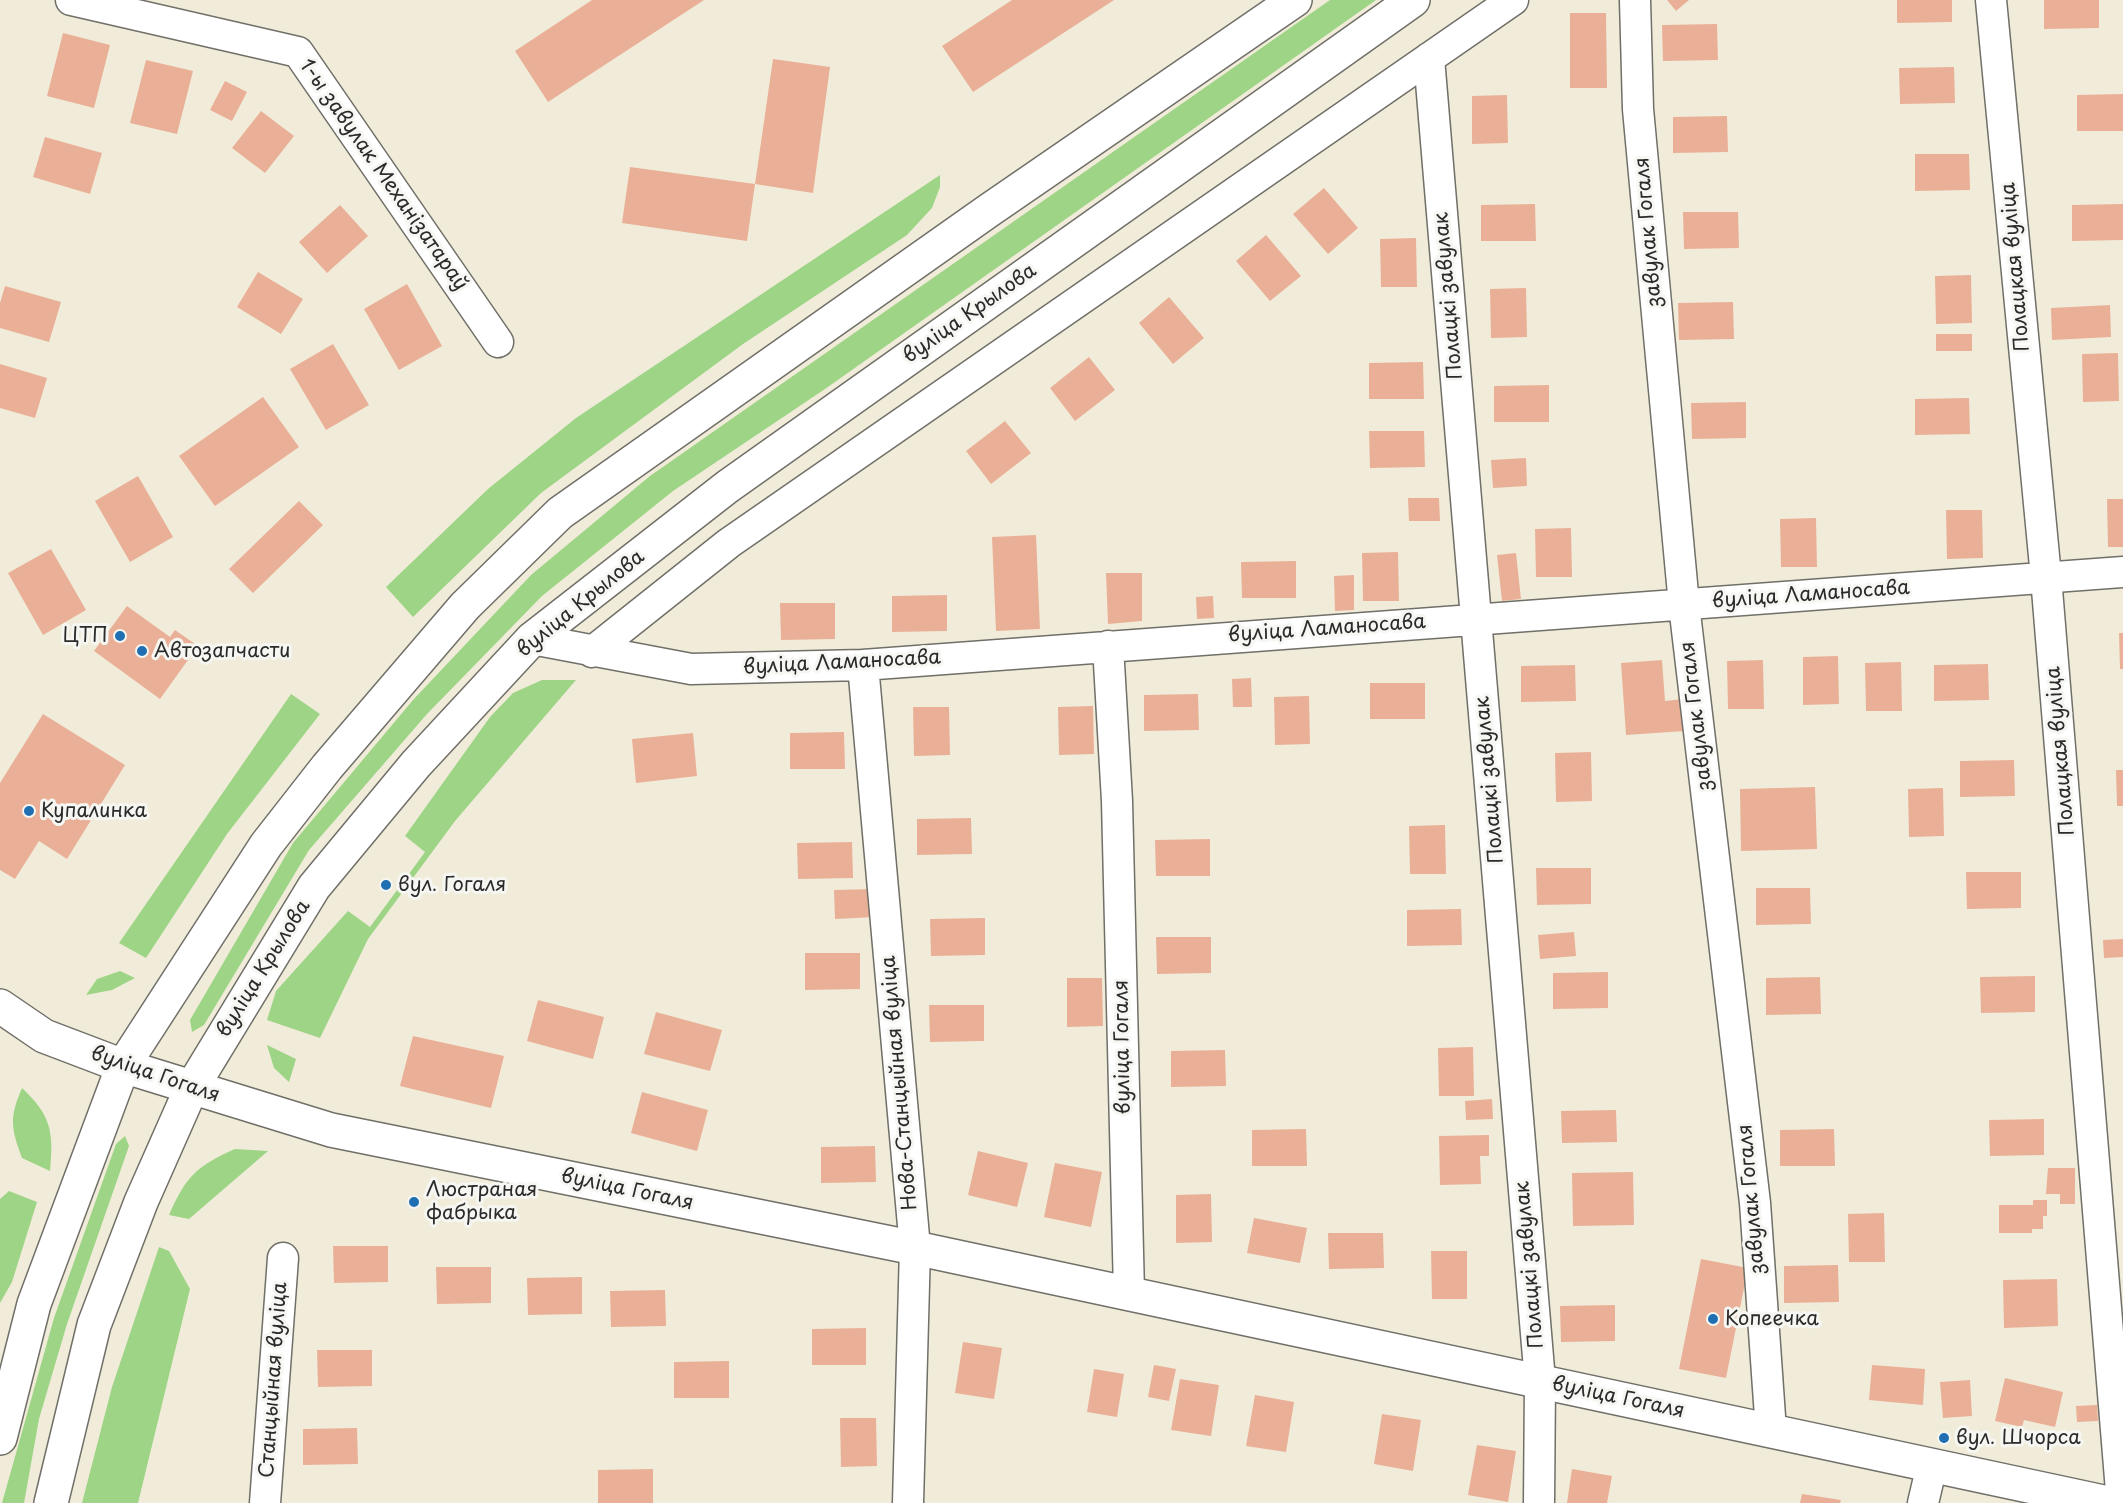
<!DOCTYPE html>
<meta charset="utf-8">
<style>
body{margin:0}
canvas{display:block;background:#f0ecd9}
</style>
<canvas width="2123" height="1503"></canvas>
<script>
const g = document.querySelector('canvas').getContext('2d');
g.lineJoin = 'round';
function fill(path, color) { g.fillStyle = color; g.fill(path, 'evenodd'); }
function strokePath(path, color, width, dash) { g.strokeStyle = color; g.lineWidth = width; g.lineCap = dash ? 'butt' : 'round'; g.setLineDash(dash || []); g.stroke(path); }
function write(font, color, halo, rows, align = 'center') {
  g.font = font + ' "Playpen Sans",sans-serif'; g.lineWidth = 6; g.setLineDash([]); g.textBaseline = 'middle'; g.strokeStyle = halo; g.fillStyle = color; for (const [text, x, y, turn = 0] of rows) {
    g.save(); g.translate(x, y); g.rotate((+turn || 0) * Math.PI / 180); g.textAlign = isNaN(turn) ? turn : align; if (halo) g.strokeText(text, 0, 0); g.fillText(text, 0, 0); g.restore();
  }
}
const green = new Path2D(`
 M 1330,0 L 1376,0 L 825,389 L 673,491 L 542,596 L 427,714 L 309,850 L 204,1025 L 192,1032 L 190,1020 L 293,843 L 413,700 L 531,575 L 650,476 Z
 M 940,175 L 940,187 L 932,208 L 907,235 L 743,344 L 541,493 L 413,617 L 386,587 L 488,489 L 576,418 Z
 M 542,680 L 576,680 L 455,821 L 368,939 L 320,1038 L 267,1020 L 276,991 L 348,911 L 370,927 L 425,852 L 405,836 L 490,717 L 513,693 Z
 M 291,694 L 320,714 L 227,834 L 146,958 L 119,943 Z
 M 120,971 L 135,978 L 112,990 L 86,995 L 97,979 Z
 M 267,1045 L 296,1059 L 289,1082 L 274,1068 Z
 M 22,1088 C 51,1115 54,1132 50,1171 L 22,1158 C 11,1128 9,1118 22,1088 Z
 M 125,1136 L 129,1146 L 67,1324 L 39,1419 L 24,1503 L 2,1503 L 54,1318 L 116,1144 Z
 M 235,1149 L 268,1151 L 189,1219 L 169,1215 C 186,1176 197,1166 235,1149 Z
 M 9,1191 L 37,1202 L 12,1282 L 0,1303 L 0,1199 Z
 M 159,1247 L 169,1251 L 190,1289 L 138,1503 L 82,1503 L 112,1387 Z`);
const building = new Path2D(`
 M 592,0 L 704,0 L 548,102 L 515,51 Z
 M 1012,0 L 1114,0 L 973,92 L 942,46 Z
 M 1667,0 L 1689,0 L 1676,11 Z
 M 1897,0 L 1952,0 L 1952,22 L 1897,23 Z
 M 2044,0 L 2099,0 L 2099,28 L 2044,29 Z
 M 1570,13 L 1606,13 L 1607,88 L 1570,88 Z
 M 1717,24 L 1718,60 L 1663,61 L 1662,25 Z
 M 63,33 L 110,45 L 94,108 L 47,96 Z
 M 773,59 L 830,67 L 813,193 L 755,184 Z
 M 146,60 L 193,71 L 177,134 L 130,123 Z
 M 1954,67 L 1955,103 L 1900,104 L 1899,68 Z
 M 225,81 L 247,92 L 232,121 L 210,110 Z
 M 2123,94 L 2123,131 L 2077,131 L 2077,95 Z
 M 1507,95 L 1508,143 L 1472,144 L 1472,96 Z
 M 261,111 L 294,136 L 265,173 L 232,148 Z
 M 1727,116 L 1728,152 L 1673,153 L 1673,117 Z
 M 45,137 L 102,153 L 90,194 L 33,177 Z
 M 1915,154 L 1969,154 L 1970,190 L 1915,191 Z
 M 630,167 L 755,184 L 747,241 L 622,223 Z
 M 1324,188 L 1358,228 L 1328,254 L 1293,214 Z
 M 1535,204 L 1536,241 L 1481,241 L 1481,205 Z
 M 2123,204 L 2123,240 L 2072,241 L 2072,205 Z
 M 340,205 L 368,236 L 327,273 L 299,242 Z
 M 1683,212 L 1738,212 L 1739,248 L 1684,249 Z
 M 1266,235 L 1301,276 L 1270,301 L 1236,261 Z
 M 1416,238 L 1417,287 L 1381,287 L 1380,239 Z
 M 258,272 L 303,299 L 281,334 L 237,307 Z
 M 1971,275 L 1972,323 L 1936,324 L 1935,276 Z
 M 407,284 L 442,346 L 399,370 L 364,309 Z
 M 5,286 L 61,302 L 49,342 L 0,328 L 0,303 Z
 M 1526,288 L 1527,337 L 1491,338 L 1490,289 Z
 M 1169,297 L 1204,338 L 1173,364 L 1139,323 Z
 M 1733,302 L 1734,339 L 1679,340 L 1678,303 Z
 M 2110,305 L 2111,337 L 2052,340 L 2051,308 Z
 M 1936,334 L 1972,334 L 1972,351 L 1936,351 Z
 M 333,344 L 369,405 L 326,430 L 290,369 Z
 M 2118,353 L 2119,401 L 2083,402 L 2082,354 Z
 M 1089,357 L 1115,390 L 1075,421 L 1050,388 Z
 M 1423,362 L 1424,399 L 1369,399 L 1369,363 Z
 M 0,364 L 47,378 L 35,418 L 0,408 Z
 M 1549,385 L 1549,422 L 1494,422 L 1494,386 Z
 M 263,397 L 299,447 L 215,506 L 179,456 Z
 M 1969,398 L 1970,434 L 1915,435 L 1915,399 Z
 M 1746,402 L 1746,438 L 1692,439 L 1691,403 Z
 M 1005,421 L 1031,453 L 991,484 L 966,451 Z
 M 1369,431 L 1424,431 L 1425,467 L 1370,468 Z
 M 1526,458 L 1527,486 L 1493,488 L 1491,460 Z
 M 138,476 L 173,537 L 130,562 L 95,501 Z
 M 1408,498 L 1439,498 L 1440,521 L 1409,521 Z
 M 2107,499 L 2123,499 L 2123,547 L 2108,547 Z
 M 299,501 L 323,525 L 253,593 L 229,569 Z
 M 1946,510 L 1982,510 L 1983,558 L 1947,559 Z
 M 1816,518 L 1817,567 L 1781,567 L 1780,519 Z
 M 1571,528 L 1572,577 L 1536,577 L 1535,529 Z
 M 1036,535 L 1040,629 L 996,631 L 992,537 Z
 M 51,549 L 86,610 L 43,635 L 8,573 Z
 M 1398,552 L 1399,601 L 1363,601 L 1362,553 Z
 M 1516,553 L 1521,599 L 1502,601 L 1497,555 Z
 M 1296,561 L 1296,598 L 1242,598 L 1241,562 Z
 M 1106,573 L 1142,573 L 1142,621 L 1108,624 Z
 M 1354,575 L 1354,610 L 1335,611 L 1334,576 Z
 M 947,595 L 947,631 L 892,632 L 892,596 Z
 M 1213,596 L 1214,618 L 1197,619 L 1196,597 Z
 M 780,603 L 835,603 L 835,639 L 781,640 Z
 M 127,606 L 170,637 L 175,630 L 198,646 L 160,699 L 94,651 Z
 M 2119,633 L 2123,633 L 2123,669 L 2120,669 Z
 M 1838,656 L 1839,704 L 1803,705 L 1803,657 Z
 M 1662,660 L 1665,701 L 1683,699 L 1685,731 L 1626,735 L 1621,663 Z
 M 1763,660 L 1764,709 L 1728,709 L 1727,661 Z
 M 1901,662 L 1902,711 L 1866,711 L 1865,663 Z
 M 1988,664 L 1989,700 L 1934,701 L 1934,665 Z
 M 1575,665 L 1576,701 L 1521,702 L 1521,666 Z
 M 1251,678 L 1252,707 L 1233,707 L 1232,679 Z
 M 1370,683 L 1425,683 L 1425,719 L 1370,719 Z
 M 1198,694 L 1199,730 L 1144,731 L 1144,695 Z
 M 1309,696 L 1310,744 L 1275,745 L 1274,697 Z
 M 1093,706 L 1094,754 L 1059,755 L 1058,707 Z
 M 913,707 L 949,707 L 950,755 L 914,756 Z
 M 43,714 L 125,765 L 67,859 L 39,841 L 15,879 L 0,870 L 0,783 Z
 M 844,732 L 845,769 L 790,769 L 790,733 Z
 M 693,733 L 697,776 L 636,783 L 632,739 Z
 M 1591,752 L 1592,801 L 1556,802 L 1555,753 Z
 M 2014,760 L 2015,796 L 1960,797 L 1960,761 Z
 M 2116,770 L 2123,770 L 2123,806 L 2117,806 Z
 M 1815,787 L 1817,849 L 1741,851 L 1740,789 Z
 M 1943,788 L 1944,836 L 1909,837 L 1908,789 Z
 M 971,818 L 972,854 L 917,855 L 917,819 Z
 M 1445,825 L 1446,874 L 1410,874 L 1409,826 Z
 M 1210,839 L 1210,876 L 1156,876 L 1155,840 Z
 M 852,842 L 853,878 L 798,879 L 797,843 Z
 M 1536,868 L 1591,868 L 1591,904 L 1537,905 Z
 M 1966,872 L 2021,872 L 2021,908 L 1967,909 Z
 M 1756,888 L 1810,888 L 1811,924 L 1756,925 Z
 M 874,889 L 875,917 L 835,919 L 834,890 Z
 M 1461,909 L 1462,945 L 1407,946 L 1407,910 Z
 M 985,918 L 985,955 L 931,956 L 930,919 Z
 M 1574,932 L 1576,956 L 1540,959 L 1538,935 Z
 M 1156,937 L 1211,937 L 1211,973 L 1157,974 Z
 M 2123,939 L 2123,957 L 2104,958 L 2103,940 Z
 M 805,953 L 860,953 L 860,989 L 805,990 Z
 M 1608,972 L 1608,1008 L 1553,1009 L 1553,973 Z
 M 2035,976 L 2035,1012 L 1981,1013 L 1980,977 Z
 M 1820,977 L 1821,1014 L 1766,1015 L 1766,978 Z
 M 1067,978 L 1102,978 L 1103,1026 L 1067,1027 Z
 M 538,1000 L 604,1017 L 593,1059 L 527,1041 Z
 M 929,1005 L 984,1005 L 984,1041 L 930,1042 Z
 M 656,1012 L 722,1030 L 710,1071 L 644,1054 Z
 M 413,1036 L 504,1056 L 491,1108 L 400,1086 Z
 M 1473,1047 L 1474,1096 L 1439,1096 L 1438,1048 Z
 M 1225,1050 L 1226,1086 L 1171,1087 L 1171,1051 Z
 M 642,1092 L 708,1110 L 697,1151 L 631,1133 Z
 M 1492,1099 L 1493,1119 L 1466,1120 L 1465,1101 Z
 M 1616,1110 L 1617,1142 L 1562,1143 L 1561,1111 Z
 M 2044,1119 L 2044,1155 L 1990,1156 L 1989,1120 Z
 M 1306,1129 L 1307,1166 L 1252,1166 L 1252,1130 Z
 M 1834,1129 L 1835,1166 L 1780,1166 L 1780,1130 Z
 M 1489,1135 L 1489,1156 L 1480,1156 L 1481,1184 L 1440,1185 L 1439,1136 Z
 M 875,1146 L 876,1182 L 821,1183 L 821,1147 Z
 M 978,1151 L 1028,1163 L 1017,1207 L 968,1195 Z
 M 1055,1163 L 1102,1172 L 1091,1227 L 1044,1217 Z
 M 2048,1168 L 2075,1168 L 2075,1204 L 2060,1204 L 2060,1194 L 2046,1194 Z
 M 1633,1172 L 1634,1225 L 1573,1226 L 1572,1173 Z
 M 1211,1194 L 1212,1242 L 1176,1243 L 1176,1195 Z
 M 2033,1200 L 2047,1200 L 2047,1216 L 2043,1216 L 2043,1229 L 2032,1229 L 2032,1233 L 1999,1233 L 1999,1205 L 2033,1205 Z
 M 1884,1213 L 1885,1262 L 1849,1262 L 1848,1214 Z
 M 1254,1218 L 1307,1228 L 1300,1263 L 1247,1253 Z
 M 1328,1233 L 1383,1233 L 1384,1268 L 1329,1269 Z
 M 333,1246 L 388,1246 L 388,1282 L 334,1283 Z
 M 1431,1251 L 1467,1251 L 1467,1299 L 1432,1299 Z
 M 1701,1259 L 1748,1268 L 1726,1378 L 1679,1369 Z
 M 1838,1265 L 1839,1302 L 1784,1303 L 1784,1266 Z
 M 436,1267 L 491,1267 L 491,1303 L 437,1304 Z
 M 582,1277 L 582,1314 L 528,1315 L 527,1278 Z
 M 2057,1279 L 2058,1326 L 2004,1328 L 2003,1280 Z
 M 665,1290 L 666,1326 L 611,1327 L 610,1291 Z
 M 1615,1305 L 1615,1341 L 1561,1342 L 1560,1306 Z
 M 866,1328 L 866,1365 L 812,1365 L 812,1329 Z
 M 963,1342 L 1002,1348 L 994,1399 L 955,1393 Z
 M 317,1350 L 372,1350 L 372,1386 L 318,1387 Z
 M 729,1361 L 729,1398 L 674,1398 L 674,1362 Z
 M 1154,1365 L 1176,1369 L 1169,1401 L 1148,1397 Z
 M 1872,1365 L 1925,1369 L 1923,1405 L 1869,1400 Z
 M 1094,1369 L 1124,1374 L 1117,1417 L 1087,1412 Z
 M 2005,1378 L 2063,1392 L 2055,1427 L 2024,1420 L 2022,1427 L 1995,1421 Z
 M 1180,1379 L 1219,1385 L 1211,1436 L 1171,1430 Z
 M 1970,1380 L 1972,1416 L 1943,1418 L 1940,1382 Z
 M 1255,1395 L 1294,1402 L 1286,1452 L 1246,1446 Z
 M 2097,1405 L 2098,1421 L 2077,1422 L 2076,1406 Z
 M 1382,1414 L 1421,1420 L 1413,1471 L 1374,1464 Z
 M 840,1418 L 876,1418 L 877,1466 L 841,1467 Z
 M 357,1428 L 358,1464 L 303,1465 L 303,1429 Z
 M 1477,1445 L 1516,1451 L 1508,1502 L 1468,1495 Z
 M 653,1469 L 653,1503 L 598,1503 L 598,1470 Z
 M 1572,1469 L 1612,1476 L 1607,1503 L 1567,1503 Z
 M 1802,1494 L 1841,1500 L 1840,1503 L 1800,1503 Z`);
const minor = new Path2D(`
 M 71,0 L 298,52 L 498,342
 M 1635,0 L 1638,109 L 1684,605 L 1755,1203 L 1771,1431
 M 1991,0 L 2046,577 L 2122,1503
 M 1429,58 L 1540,1381 L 1539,1503
 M 532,639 L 691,669 L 863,665 L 2123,572
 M 1108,646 L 1117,801 L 1129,1293
 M 592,652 L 729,543 L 1513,0
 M 863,665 L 915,1248 L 908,1503
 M 265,1503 L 283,1258
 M 1923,1503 L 1932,1465`);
const major = new Path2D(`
 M 0,1006 L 44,1036 L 123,1066 L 331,1130 L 915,1248 L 2108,1503
 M 0,1438 L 34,1304 L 123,1066 L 266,845 L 327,767 L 465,606 L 560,513 L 988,211 L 1295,0
 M 51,1503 L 94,1325 L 141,1202 L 191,1089 L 314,887 L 416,764 L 532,639 L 727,487 L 1413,0`);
const markers = [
 [120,636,6,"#1f6fb2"],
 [142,651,6,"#1f6fb2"],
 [29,811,6,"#1f6fb2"],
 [386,885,6,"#1f6fb2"],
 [414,1202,6,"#1f6fb2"],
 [1713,1319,6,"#1f6fb2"],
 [1944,1438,6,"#1f6fb2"]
];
const streetNames = [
 ["1-ы завулак Механізатараў",383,175,55],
 ["завулак Гогаля",1649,232,-95],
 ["Полацкая вуліца",2016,267,-95],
 ["Полацкі завулак",1449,296,-95],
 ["вуліца Крылова",970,314,-35],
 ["вуліца Ламаносава",1811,595,-4],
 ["вуліца Крылова",581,604,-39],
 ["вуліца Ламаносава",1327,629,-4],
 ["вуліца Ламаносава",842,663,-3],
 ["завулак Гогаля",1697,716,-97],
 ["Полацкая вуліца",2061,751,-95],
 ["Полацкі завулак",1490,780,-95],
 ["вуліца Крылова",264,969,-58],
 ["вуліца Гогаля",1123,1047,-91],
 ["вуліца Гогаля",155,1075,19],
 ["Нова-Станцыйная вуліца",900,1083,-95],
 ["вуліца Гогаля",627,1190,12],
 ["завулак Гогаля",1752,1199,-95],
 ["Полацкі завулак",1530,1265,-95],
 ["Станцыйная вуліца",274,1380,-86],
 ["вуліца Гогаля",1618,1398,12]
];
const poiNames = [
 ["ЦТП",108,636,"right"],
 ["Автозапчасти",154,651],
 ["Купалинка",41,811],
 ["вул. Гогаля",398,885],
 ["Люстраная",426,1190],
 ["фабрыка",426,1213],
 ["Копеечка",1725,1319],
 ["вул. Шчорса",1956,1438]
];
fill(green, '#9ed485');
fill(building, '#eab097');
strokePath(minor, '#706f68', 33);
strokePath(major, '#706f68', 36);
strokePath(minor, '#fff', 30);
strokePath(major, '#fff', 33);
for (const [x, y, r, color] of markers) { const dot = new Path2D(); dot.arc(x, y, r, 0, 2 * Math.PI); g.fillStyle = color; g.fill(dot); strokePath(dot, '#f6f6f2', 2); }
write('20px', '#2b2b2b', '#f6f6f2', streetNames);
write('20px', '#2b2b2b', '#f6f6f2', poiNames, 'left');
</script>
